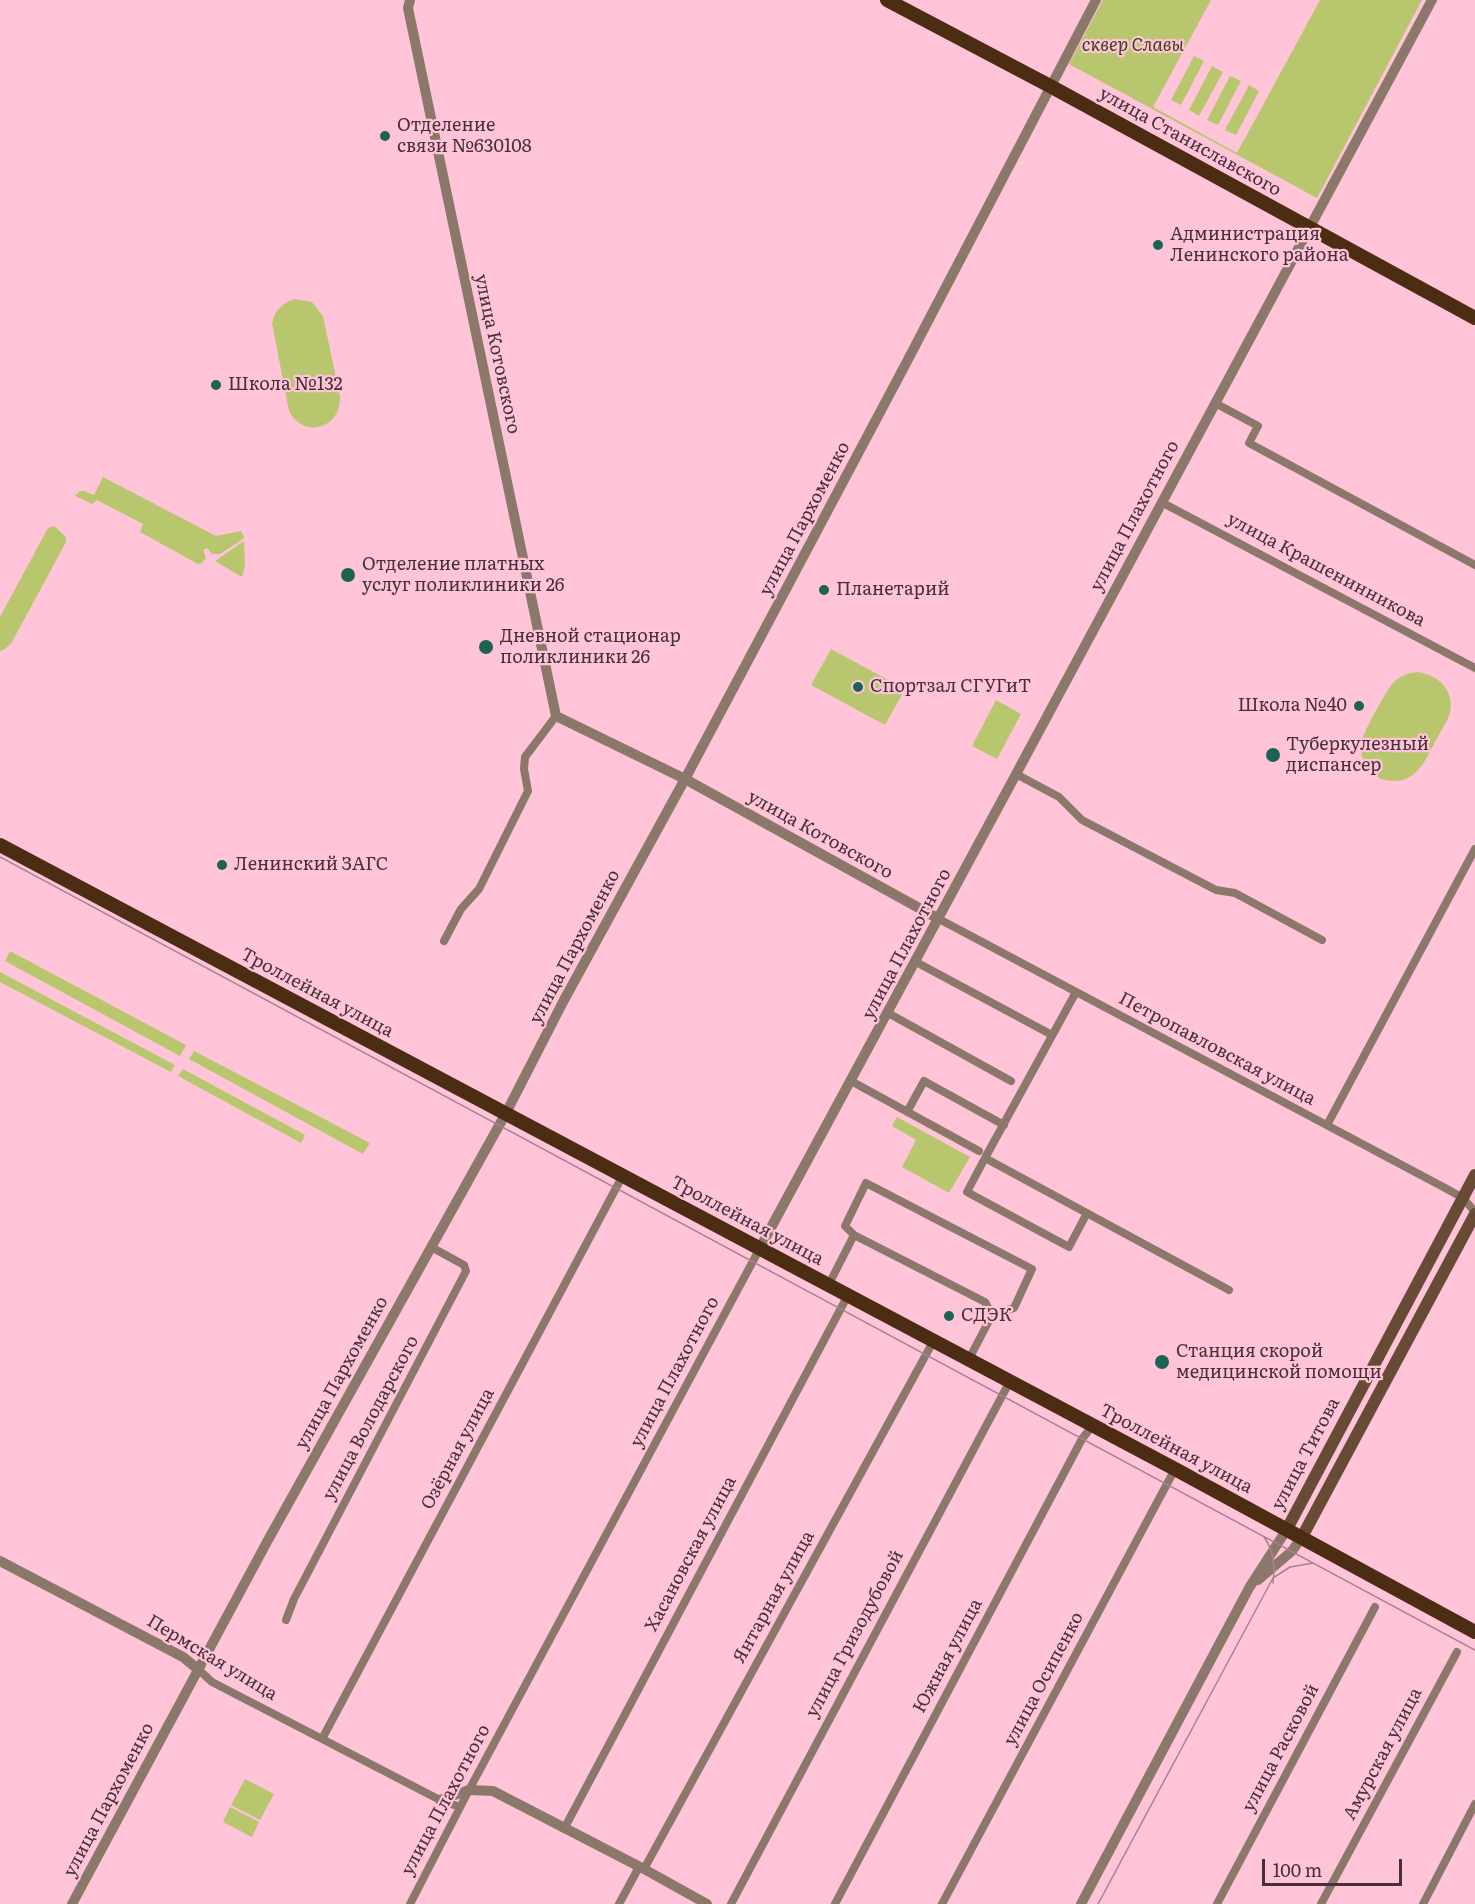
<!DOCTYPE html>
<meta charset="utf-8">
<style>
body{margin:0}
#map{position:relative;width:1475px;height:1904px;overflow:hidden;background:#ffc4d8;font-family:Literata,serif}
canvas{display:block}
.scale{position:absolute;left:1262px;top:1859px;width:140px;height:27px;box-sizing:border-box;border:3px solid #473038;border-top:0;padding-left:8px;font-size:18px;line-height:21px;white-space:nowrap;color:#473038;-webkit-text-stroke:4px #ffc4d8;paint-order:stroke}
</style>
<div id="map">
<canvas width="1475" height="1904"></canvas>
<div class="scale">100 m</div>
</div>
<script>
const g = document.querySelector('canvas').getContext('2d');
g.lineJoin = 'round';
function fill(path, color) { g.fillStyle = color; g.fill(path, 'evenodd'); }
function strokePath(path, color, width, dash) { g.strokeStyle = color; g.lineWidth = width; g.lineCap = dash ? 'butt' : 'round'; g.setLineDash(dash || []); g.stroke(path); }
function write(font, color, halo, rows, align = 'center') {
  g.font = font + ' Literata,serif'; g.lineWidth = 4.5; g.setLineDash([]); g.textBaseline = 'middle'; g.strokeStyle = halo; g.fillStyle = color; for (const [text, x, y, turn = 0] of rows) {
    g.save(); g.translate(x, y); g.rotate((+turn || 0) * Math.PI / 180); g.textAlign = isNaN(turn) ? turn : align; if (halo) g.strokeText(text, 0, 0); g.fillText(text, 0, 0); g.restore();
  }
}
const green = new Path2D(`
 M 1103,0 L 1211,0 L 1153,107 L 1237,153 L 1320,0 L 1422,0 L 1317,198 L 1069,64 Z
 M 1194,56 L 1204,61 L 1181,105 L 1171,100 Z
 M 1212,66 L 1223,72 L 1199,116 L 1189,110 Z
 M 1230,76 L 1241,81 L 1218,125 L 1207,120 Z
 M 1249,85 L 1259,91 L 1236,135 L 1225,130 Z
 M 295,299 L 312,302 L 323,316 L 340,397 C 341,429 303,439 289,411 L 272,323 C 275,310 282,303 295,299 Z
 M 103,477 L 216,536 L 241,531 L 244,537 L 243,539 L 220,554 L 212,554 L 207,548 L 203,550 L 206,558 L 202,563 L 198,564 L 140,532 L 143,524 L 97,500 L 92,504 L 75,496 L 80,491 L 84,491 L 94,495 Z
 M 54,526 L 66,537 L 66,542 L 12,642 L 5,649 L 0,651 L 0,617 L 48,528 Z
 M 244,541 L 245,566 L 242,577 L 215,561 Z
 M 831,649 L 905,689 L 885,725 L 811,685 Z
 M 1417,672 C 1437,674 1455,690 1450,712 C 1448,721 1441,731 1436,740 C 1426,759 1417,782 1393,781 C 1385,781 1377,778 1372,773 C 1364,765 1360,755 1361,744 C 1362,734 1386,691 1393,683 C 1399,676 1408,673 1417,672 Z
 M 996,700 L 1021,714 L 997,759 L 972,746 Z
 M 10,951 L 186,1045 L 180,1056 L 5,961 Z
 M 0,972 L 175,1065 L 171,1072 L 0,982 Z
 M 194,1051 L 370,1143 L 363,1154 L 189,1059 Z
 M 183,1069 L 305,1135 L 301,1143 L 178,1076 Z
 M 897,1117 L 970,1157 L 949,1193 L 902,1167 L 916,1140 L 892,1126 Z
 M 245,1779 L 274,1794 L 260,1820 L 231,1805 Z
 M 230,1807 L 259,1822 L 252,1837 L 223,1822 Z`);
const minor = new Path2D(`
 M 1215,403 L 1258,426 L 1249,443 L 1475,565
 M 1161,502 L 1475,668
 M 1016,774 L 1059,797 L 1082,820 L 1216,890 L 1235,893 L 1322,940
 M 939,919 L 1447,1189 L 1463,1198 L 1475,1212
 M 444,941 L 461,909 L 479,889 L 528,791 L 524,769 L 525,757 L 556,716
 M 916,962 L 1052,1035
 M 1076,992 L 985,1158 L 1229,1290
 M 888,1013 L 1011,1081
 M 851,1081 L 979,1151
 M 907,1112 L 924,1081 L 1004,1125
 M 1327,1125 L 1475,849
 M 985,1158 L 967,1192 L 1069,1247 L 1087,1213
 M 854,1235 L 845,1226 L 866,1183 L 1032,1269 L 1014,1308 L 992,1315
 M 829,1284 L 854,1235 L 985,1302 L 992,1315 L 969,1359
 M 286,1620 L 294,1599 L 466,1271 L 464,1265 L 431,1247
 M 199,1670 L 212,1682 L 440,1800 L 460,1807
 M 322,1739 L 623,1175
 M 564,1829 L 848,1295
 M 644,1869 L 934,1340
 M 410,1904 L 469,1790 L 760,1248
 M 619,1904 L 639,1867
 M 731,1904 L 1010,1381
 M 835,1904 L 1082,1439 L 1093,1425
 M 942,1904 L 1175,1469
 M 1217,1904 L 1375,1607
 M 1321,1904 L 1457,1652
 M 1423,1904 L 1475,1804`);
const tertiary = new Path2D(`
 M 410,0 L 408,8 L 556,716 L 685,779 L 939,919
 M 760,1248 C 986,833 1207,416 1432,0
 M 0,1561 L 183,1657 L 199,1670
 M 1258,1580 L 1292,1551 L 1302,1537
 M 440,1800 L 469,1790 L 493,1791 L 644,1869 L 707,1904
 M 72,1904 L 268,1540 L 506,1113 L 564,1000 L 685,779 L 903,369 L 1096,0
 M 1081,1904 L 1249,1588 L 1287,1529`);
const secondary = new Path2D(`
 M 1287,1529 L 1475,1175
 M 1302,1537 L 1475,1214`);
const primary = new Path2D(`
 M 887,0 L 1050,86 L 1475,318
 M 0,845 L 1175,1469 L 1475,1632`);
const tram = new Path2D(`
 M 0,857 L 1475,1650
 M 1264,1537 C 1274,1551 1275,1566 1273,1583
 M 1098,1904 L 1273,1578 L 1290,1567 L 1313,1563`);
const markers = [
 [385,136,6,"#1d6354"],
 [1158,245,6,"#1d6354"],
 [216,385,6,"#1d6354"],
 [348,575,8,"#1d6354"],
 [824,590,6,"#1d6354"],
 [486,647,8,"#1d6354"],
 [858,687,6,"#1d6354"],
 [1359,706,6,"#1d6354"],
 [1273,755,8,"#1d6354"],
 [222,865,6,"#1d6354"],
 [949,1316,6,"#1d6354"],
 [1162,1362,8,"#1d6354"]
];
const parkNames = [
 ["сквер Славы",1133,46]
];
const poiNames = [
 ["Отделение",397,126],
 ["связи №630108",397,147],
 ["Администрация",1170,235],
 ["Ленинского района",1170,256],
 ["Школа №132",228,385],
 ["Отделение платных",362,565],
 ["услуг поликлиники 26",362,586],
 ["Планетарий",836,590],
 ["Дневной стационар",500,637],
 ["поликлиники 26",500,658],
 ["Спортзал СГУГиТ",870,687],
 ["Школа №40",1347,706,"right"],
 ["Туберкулезный",1286,745],
 ["диспансер",1286,766],
 ["Ленинский ЗАГС",234,865],
 ["СДЭК",961,1316],
 ["Станция скорой",1176,1352],
 ["медицинской помощи",1176,1373]
];
const streetNames = [
 ["улица Станиславского",1190,142,29],
 ["улица Котовского",497,354,78],
 ["улица Плахотного",1135,516,-62],
 ["улица Пархоменко",805,519,-62],
 ["улица Крашенинникова",1326,570,28],
 ["улица Котовского",820,835,29],
 ["улица Плахотного",907,944,-62],
 ["улица Пархоменко",575,947,-62],
 ["Троллейная улица",317,993,28],
 ["Петропавловская улица",1217,1049,28],
 ["Троллейная улица",747,1221,28],
 ["улица Плахотного",675,1372,-62],
 ["улица Пархоменко",342,1373,-61],
 ["улица Володарского",371,1418,-62],
 ["Озёрная улица",458,1449,-62],
 ["Троллейная улица",1176,1449,28],
 ["улица Титова",1306,1454,-62],
 ["Хасановская улица",691,1554,-62],
 ["Янтарная улица",774,1597,-61],
 ["улица Гризодубовой",855,1634,-62],
 ["Южная улица",948,1656,-62],
 ["Пермская улица",212,1658,31],
 ["улица Осипенко",1044,1679,-62],
 ["улица Расковой",1281,1748,-62],
 ["Амурская улица",1383,1754,-62],
 ["улица Пархоменко",109,1800,-62],
 ["улица Плахотного",446,1800,-62]
];
fill(green, '#b8c66e');
strokePath(minor, '#8c786a', 8);
strokePath(tertiary, '#8c786a', 10);
strokePath(secondary, '#674b37', 12);
strokePath(primary, '#4c2c13', 14);
strokePath(tram, '#aa808e', 1.5);
for (const [x, y, r, color] of markers) { const dot = new Path2D(); dot.arc(x, y, r, 0, 2 * Math.PI); g.fillStyle = color; g.fill(dot); strokePath(dot, '#ffc4d8', 2); }
write('italic 18px', '#3c4218', '#ffc4d8', parkNames);
write('18px', '#473038', '#ffc4d8', poiNames, 'left');
write('18px', '#473038', '#ffc4d8', streetNames);
</script>
